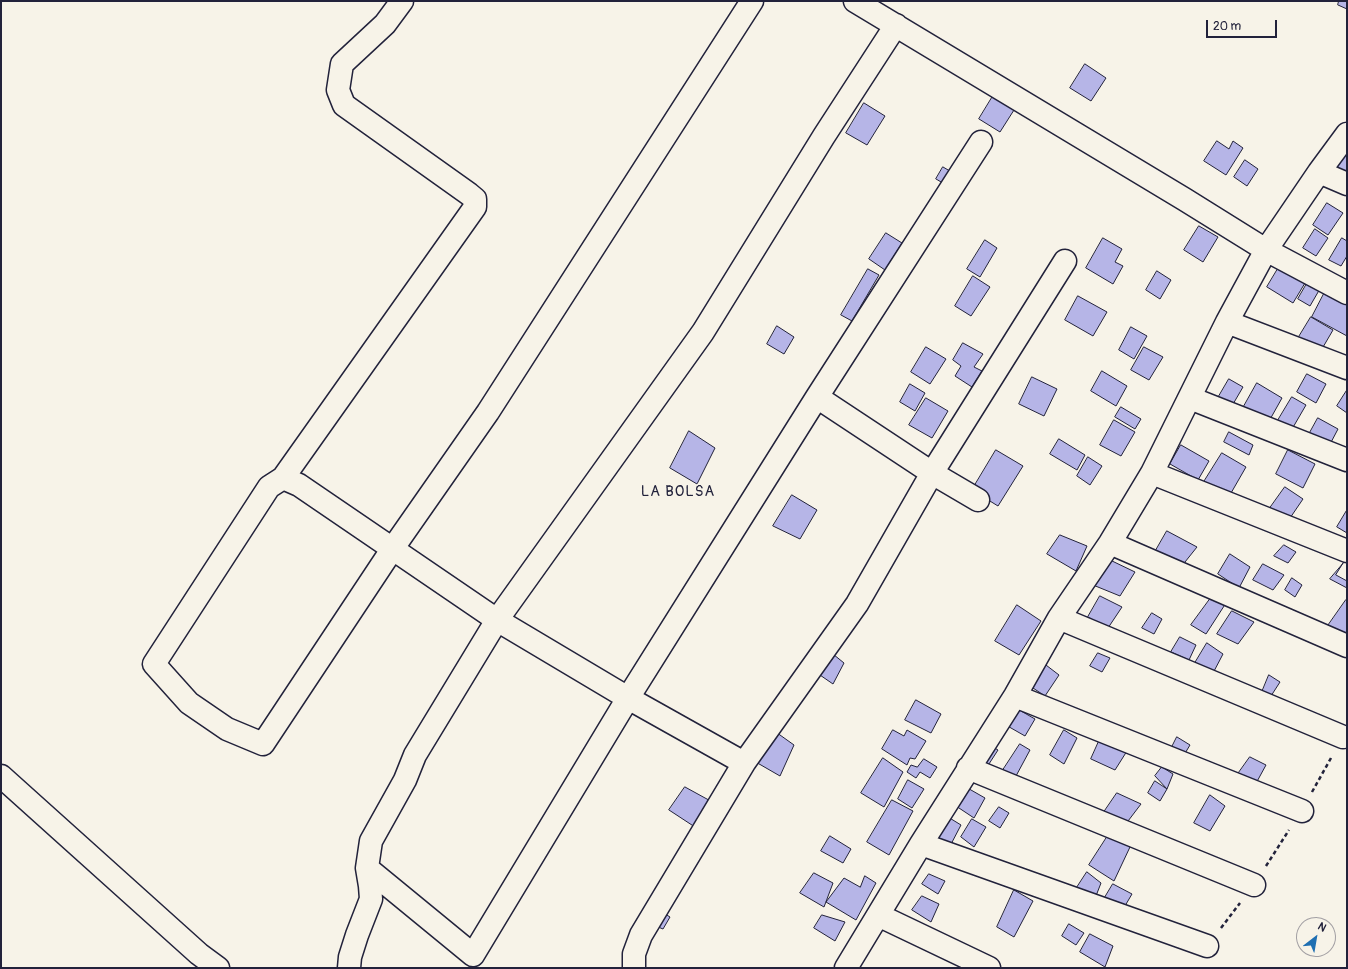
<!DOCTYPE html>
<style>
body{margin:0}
#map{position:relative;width:1348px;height:969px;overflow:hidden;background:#f7f3e8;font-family:Pangolin,sans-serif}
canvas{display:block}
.frame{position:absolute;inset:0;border:2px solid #22223b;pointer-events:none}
.north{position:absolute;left:1296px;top:917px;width:40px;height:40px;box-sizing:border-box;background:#f7f3e8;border:1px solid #a29fa3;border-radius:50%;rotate:31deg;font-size:11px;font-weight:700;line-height:16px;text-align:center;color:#22223b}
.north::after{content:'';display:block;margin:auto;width:14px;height:18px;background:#1f6fb2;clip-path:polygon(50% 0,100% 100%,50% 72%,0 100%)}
.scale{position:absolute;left:1206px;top:20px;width:71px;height:18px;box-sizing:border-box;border:2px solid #22223b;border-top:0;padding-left:5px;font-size:12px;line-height:14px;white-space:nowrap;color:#22223b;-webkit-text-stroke:3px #f7f3e8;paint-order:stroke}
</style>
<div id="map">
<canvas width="1348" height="969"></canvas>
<div class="frame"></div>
<div class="north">N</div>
<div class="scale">20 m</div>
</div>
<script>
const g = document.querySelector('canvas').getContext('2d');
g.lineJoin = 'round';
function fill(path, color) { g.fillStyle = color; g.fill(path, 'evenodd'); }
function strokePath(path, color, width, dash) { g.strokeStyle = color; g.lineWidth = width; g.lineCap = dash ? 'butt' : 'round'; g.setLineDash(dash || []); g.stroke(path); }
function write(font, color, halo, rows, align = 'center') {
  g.font = font + ' Pangolin,sans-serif'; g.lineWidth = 3; g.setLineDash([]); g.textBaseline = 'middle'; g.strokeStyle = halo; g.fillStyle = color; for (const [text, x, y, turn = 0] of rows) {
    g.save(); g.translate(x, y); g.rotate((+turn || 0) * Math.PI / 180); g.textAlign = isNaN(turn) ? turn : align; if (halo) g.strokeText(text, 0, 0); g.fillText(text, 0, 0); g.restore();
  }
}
const building = new Path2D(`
 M 1339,1 L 1347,1 L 1347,9 L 1338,5 Z
 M 1085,64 L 1106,78 L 1091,101 L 1070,88 Z
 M 993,96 L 1014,110 L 1000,132 L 979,119 Z
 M 864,103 L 885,116 L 867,145 L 846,133 Z
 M 1217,141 L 1229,149 L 1233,141 L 1243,148 L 1226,175 L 1204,161 Z
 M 1347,142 L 1347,176 L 1333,168 Z
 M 1245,160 L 1258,169 L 1247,186 L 1234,177 Z
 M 943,167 L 955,174 L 948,186 L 936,179 Z
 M 1327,203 L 1343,213 L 1328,235 L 1313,225 Z
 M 1199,226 L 1218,237 L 1203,262 L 1184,250 Z
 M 1315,229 L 1328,238 L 1316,256 L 1303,248 Z
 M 886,233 L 902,243 L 885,270 L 869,259 Z
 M 1103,238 L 1122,249 L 1115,262 L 1123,266 L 1113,284 L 1086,268 Z
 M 1342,238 L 1347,241 L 1347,256 L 1341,266 L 1329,260 Z
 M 985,240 L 997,248 L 980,277 L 967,269 Z
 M 1279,267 L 1305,283 L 1293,303 L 1267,287 Z
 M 868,269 L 879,275 L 852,321 L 841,315 Z
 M 1157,271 L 1171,280 L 1160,299 L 1146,290 Z
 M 973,276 L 990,287 L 971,316 L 955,306 Z
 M 1309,280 L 1321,287 L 1310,306 L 1298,299 Z
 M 1327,288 L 1347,299 L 1347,336 L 1312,317 Z
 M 1078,296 L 1107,312 L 1093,336 L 1065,320 Z
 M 1311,317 L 1333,330 L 1319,354 L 1297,340 Z
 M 777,326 L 794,337 L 784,354 L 767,344 Z
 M 1131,327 L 1147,336 L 1134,359 L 1119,350 Z
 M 963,343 L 983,354 L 974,367 L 982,371 L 972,387 L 955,376 L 961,366 L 953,360 Z
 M 926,347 L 946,359 L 930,384 L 911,372 Z
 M 1144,347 L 1163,357 L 1149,380 L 1131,370 Z
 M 1102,371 L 1127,386 L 1116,406 L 1091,391 Z
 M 1307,374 L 1326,384 L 1316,403 L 1297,392 Z
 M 1032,377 L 1057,389 L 1044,416 L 1019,404 Z
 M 1229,379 L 1243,387 L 1229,411 L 1215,403 Z
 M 1257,383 L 1282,398 L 1268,423 L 1243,408 Z
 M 910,384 L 925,393 L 915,411 L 900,402 Z
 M 1347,390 L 1347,413 L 1337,406 Z
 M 1292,397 L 1306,405 L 1288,436 L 1274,427 Z
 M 926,398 L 948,411 L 932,438 L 909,425 Z
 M 1121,407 L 1141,419 L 1135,429 L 1115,417 Z
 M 1318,418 L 1338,429 L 1328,448 L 1307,438 Z
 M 1114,420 L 1135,432 L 1121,456 L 1100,445 Z
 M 689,431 L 715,448 L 697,484 L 670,468 Z
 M 1229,432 L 1253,445 L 1249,455 L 1224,442 Z
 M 1059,439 L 1085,455 L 1077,470 L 1050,454 Z
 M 1181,445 L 1209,461 L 1198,480 L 1170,464 Z
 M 996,450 L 1023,466 L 998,506 L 972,490 Z
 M 1288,450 L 1315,464 L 1303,488 L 1276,474 Z
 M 1222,453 L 1246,467 L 1227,500 L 1202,485 Z
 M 1088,457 L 1102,466 L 1090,485 L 1077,476 Z
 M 1285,487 L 1303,499 L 1288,521 L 1270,508 Z
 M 792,495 L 817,510 L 800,539 L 773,526 Z
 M 1347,510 L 1347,533 L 1337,527 Z
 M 1167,531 L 1197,547 L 1181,567 L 1155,552 Z
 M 1060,535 L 1087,546 L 1076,571 L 1047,554 Z
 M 1284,545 L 1296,552 L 1288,563 L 1274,556 Z
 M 1230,554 L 1250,567 L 1239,588 L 1218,574 Z
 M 1347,557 L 1347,581 L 1336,575 Z
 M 1347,559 L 1347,588 L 1330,579 Z
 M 1110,560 L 1135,572 L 1120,596 L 1093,585 Z
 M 1263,564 L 1284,575 L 1273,590 L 1253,580 Z
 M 1292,578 L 1302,585 L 1295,597 L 1285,590 Z
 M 1213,595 L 1226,603 L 1206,634 L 1191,625 Z
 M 1100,596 L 1122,607 L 1108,628 L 1088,617 Z
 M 1346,600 L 1347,601 L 1347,637 L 1327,627 Z
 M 1017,605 L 1041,621 L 1019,655 L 995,641 Z
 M 1232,611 L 1254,622 L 1238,644 L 1217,634 Z
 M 1152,613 L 1162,619 L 1154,634 L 1142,628 Z
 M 1180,637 L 1196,645 L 1189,660 L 1171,652 Z
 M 1207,643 L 1223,654 L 1212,675 L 1195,663 Z
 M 828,650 L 844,663 L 833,684 L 817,673 Z
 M 1098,653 L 1110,658 L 1102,672 L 1090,666 Z
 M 1042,662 L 1059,675 L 1045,696 L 1027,684 Z
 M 1269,675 L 1280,682 L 1271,696 L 1262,692 Z
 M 916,700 L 941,714 L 931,733 L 905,720 Z
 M 1014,707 L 1035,719 L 1025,736 L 1004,724 Z
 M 773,730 L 794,745 L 780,776 L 754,761 Z
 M 893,730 L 904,736 L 907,730 L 926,741 L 915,759 L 910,758 L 907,765 L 882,749 Z
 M 1064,730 L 1077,738 L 1064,764 L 1050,755 Z
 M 1177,737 L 1190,745 L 1181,760 L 1168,755 Z
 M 1100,739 L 1127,751 L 1115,770 L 1091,759 Z
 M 986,743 L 998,750 L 987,767 L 975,760 Z
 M 1020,744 L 1030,750 L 1016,776 L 1003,770 Z
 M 1250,757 L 1266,765 L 1254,787 L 1235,778 Z
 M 883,758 L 903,772 L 884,807 L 861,793 Z
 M 924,759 L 937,767 L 930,778 L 920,772 L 916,778 L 907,772 L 911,765 L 917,767 Z
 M 1162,767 L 1173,774 L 1167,789 L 1155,776 Z
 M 908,780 L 924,789 L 912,808 L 898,799 Z
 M 1155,781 L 1167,789 L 1160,801 L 1148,793 Z
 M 964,786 L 985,798 L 974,818 L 953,804 Z
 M 685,787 L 716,804 L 701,831 L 669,810 Z
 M 1117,793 L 1141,804 L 1125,825 L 1102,815 Z
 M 1210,795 L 1225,806 L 1210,831 L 1194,823 Z
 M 892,800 L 913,811 L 889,855 L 867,842 Z
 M 999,807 L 1009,813 L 1000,828 L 989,821 Z
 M 948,817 L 961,825 L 949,848 L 935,838 Z
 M 972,819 L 986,827 L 974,847 L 961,837 Z
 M 1109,834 L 1130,847 L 1114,881 L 1089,865 Z
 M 830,836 L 851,849 L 843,863 L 821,851 Z
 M 1087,872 L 1101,883 L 1094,901 L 1074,892 Z
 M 814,873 L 833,883 L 824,907 L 800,893 Z
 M 929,874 L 945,881 L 938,894 L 922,884 Z
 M 865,876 L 876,883 L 856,920 L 826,902 L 844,878 L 860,887 Z
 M 1113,884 L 1132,894 L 1122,911 L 1104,899 Z
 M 1014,890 L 1033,901 L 1014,937 L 997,927 Z
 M 922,896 L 939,904 L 931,922 L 912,910 Z
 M 659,910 L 670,917 L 663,929 L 651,924 Z
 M 822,915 L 845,922 L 835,941 L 814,928 Z
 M 1069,924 L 1084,933 L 1076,945 L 1062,936 Z
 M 1090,934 L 1113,946 L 1105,967 L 1080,952 Z`);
const path = new Path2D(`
 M 1312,792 L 1331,758
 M 1266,866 L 1289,830
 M 1221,928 L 1240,903`);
const minor = new Path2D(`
 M 752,1 L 488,412 L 393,548 L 263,744 L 227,729 L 189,703 L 154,664 L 269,487 L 283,478 L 299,485 L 497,620 L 703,332 L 824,136 L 896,25
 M 855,1 L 1184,199 L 1266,250 L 1347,293
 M 1319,172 L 1347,184
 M 1227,322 L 1347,368
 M 817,397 L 932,473 L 978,500
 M 1190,398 L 1347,460
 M 1152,473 L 1347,551
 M 283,478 L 475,207 L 475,199 L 469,194 L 344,105 L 338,90 L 342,64 L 385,24 L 402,1
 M 1110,543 L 1347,646
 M 1059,618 L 1343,737
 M 1015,696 L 1302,811
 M 968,768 L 1254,885
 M 1,776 L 199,954 L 218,968
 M 921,844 L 1207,946
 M 367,868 L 473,955 L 628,698 L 817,397 L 981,142
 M 878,915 L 989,968
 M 349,968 L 350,957 L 357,935 L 371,899 L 370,886 L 367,868 L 371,841 L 405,780 L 415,755 L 497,620 L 628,698 L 744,763
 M 634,968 L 634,954 L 641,935 L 744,763 L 857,604 L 932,473 L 1065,261
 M 846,968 L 921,844 L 1015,696 L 1059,618 L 1110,543 L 1152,473 L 1227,322 L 1266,250 L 1319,172 L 1347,134`);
const neighbourhoodNames = [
 ["LA BOLSA",678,492]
];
fill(building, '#b6b5e7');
strokePath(building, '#22223b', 1);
strokePath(minor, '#22223b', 25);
strokePath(path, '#22223b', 2.5, [4, 3]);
strokePath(minor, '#f7f3e8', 22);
g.letterSpacing = '1px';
write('15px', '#22223b', '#f7f3e8', neighbourhoodNames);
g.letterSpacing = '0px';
</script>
